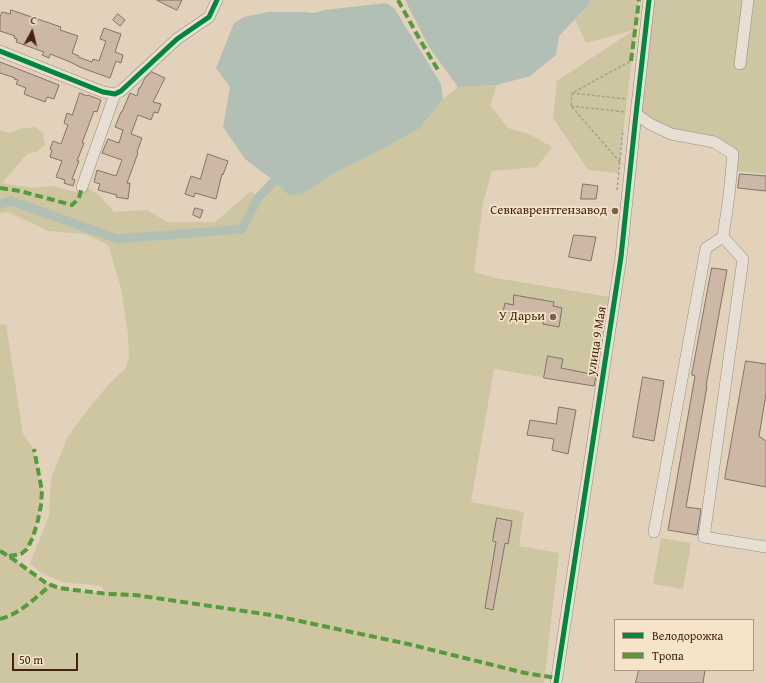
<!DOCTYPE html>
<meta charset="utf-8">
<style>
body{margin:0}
#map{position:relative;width:766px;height:683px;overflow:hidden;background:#e2d2bc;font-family:"Gentium Book Plus",serif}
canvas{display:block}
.legend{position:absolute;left:614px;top:619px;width:140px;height:52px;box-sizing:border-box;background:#f6e4ca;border:1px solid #ae967f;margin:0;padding:5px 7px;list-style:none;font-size:12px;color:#43220e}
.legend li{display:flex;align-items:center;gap:8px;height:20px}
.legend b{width:20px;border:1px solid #ae967f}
.north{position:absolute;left:12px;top:12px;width:40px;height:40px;-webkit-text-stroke:3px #f6e4ca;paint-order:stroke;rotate:7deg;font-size:11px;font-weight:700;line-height:16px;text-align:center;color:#43220e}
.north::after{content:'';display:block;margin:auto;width:14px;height:18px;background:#43220e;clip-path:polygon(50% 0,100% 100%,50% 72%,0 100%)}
.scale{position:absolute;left:12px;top:653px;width:66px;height:18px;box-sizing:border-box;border:2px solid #43220e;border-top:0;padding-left:5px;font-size:12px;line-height:14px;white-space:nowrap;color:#43220e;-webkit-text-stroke:3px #f6e4ca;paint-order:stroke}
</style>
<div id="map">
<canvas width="766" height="683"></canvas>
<ul class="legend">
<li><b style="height:5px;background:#00873e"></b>Велодорожка</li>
<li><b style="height:5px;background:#549b3c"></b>Тропа</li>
</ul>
<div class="north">С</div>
<div class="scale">50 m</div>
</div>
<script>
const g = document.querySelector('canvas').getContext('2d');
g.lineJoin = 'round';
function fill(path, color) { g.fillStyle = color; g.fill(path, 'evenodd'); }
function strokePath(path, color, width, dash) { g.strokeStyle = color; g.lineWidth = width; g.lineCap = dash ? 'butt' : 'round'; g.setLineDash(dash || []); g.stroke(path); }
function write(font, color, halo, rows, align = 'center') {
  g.font = font + ' "Gentium Book Plus",serif'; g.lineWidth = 3.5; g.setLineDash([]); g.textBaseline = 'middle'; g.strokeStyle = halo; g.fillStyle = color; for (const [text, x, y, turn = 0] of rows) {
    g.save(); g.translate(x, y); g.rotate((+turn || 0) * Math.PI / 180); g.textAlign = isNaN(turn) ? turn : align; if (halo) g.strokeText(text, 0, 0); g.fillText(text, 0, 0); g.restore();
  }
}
const green = new Path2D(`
 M 591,0 L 639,0 L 618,173 L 588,170 L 553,118 L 557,81 L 634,30 L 586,43 L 575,19 L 589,4 Z
 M 649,0 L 766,0 L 766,174 L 731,170 L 733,154 L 671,134 L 636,114 Z
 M 497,85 L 490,105 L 508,128 L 529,134 L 552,147 L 537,167 L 492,171 L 483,203 L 474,272 L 496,278 L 610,297 L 595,386 L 494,369 L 471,502 L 524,512 L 519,546 L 559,553 L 544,683 L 0,683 L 0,325 L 6,324 L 23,434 L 34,449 L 42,491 L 41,505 L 33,537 L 27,549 L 14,559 L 46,583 L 59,588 L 107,594 L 101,586 L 62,582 L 41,573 L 30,563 L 49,516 L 51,479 L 67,438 L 82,417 L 107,386 L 125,369 L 129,357 L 128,334 L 121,288 L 108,245 L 85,234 L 49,231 L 7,212 L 0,213 L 0,130 L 10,133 L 19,129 L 26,128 L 35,127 L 43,133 L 45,145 L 36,152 L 28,153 L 2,183 L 32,188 L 52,186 L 76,192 L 87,187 L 100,196 L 114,212 L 147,210 L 167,222 L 215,222 L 251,191 L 258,197 L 274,181 L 289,196 L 303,194 L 331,175 L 381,150 L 420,128 L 443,99 L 458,87 Z
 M 661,538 L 691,543 L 683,589 L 653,584 Z`);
const water = new Path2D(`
 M 405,0 L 591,0 L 589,4 L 559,36 L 556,55 L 530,76 L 497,85 L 458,87 L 429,47 Z
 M 386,3 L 394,8 L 441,84 L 443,99 L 420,128 L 381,150 L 331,175 L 303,194 L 289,196 L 274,181 L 245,159 L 223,127 L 230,87 L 216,68 L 234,23 L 244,17 L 268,12 L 304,12 L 314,13 L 325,10 Z`);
const canal = new Path2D(`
 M 0,204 L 11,201 L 118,239 L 242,229 L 258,198 L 274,181`);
const building = new Path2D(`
 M 157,0 L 182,0 L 177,10 Z
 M 11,10 L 61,27 L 60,30 L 78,36 L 72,53 L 79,56 L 78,57 L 92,62 L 93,59 L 99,61 L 106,41 L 100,39 L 104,28 L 121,34 L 115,52 L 123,55 L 121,63 L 116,61 L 110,78 L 82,68 L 68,61 L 50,54 L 49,58 L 42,55 L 44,52 L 16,42 L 17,39 L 14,38 L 15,36 L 0,31 L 0,17 L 2,12 L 10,14 Z
 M 118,14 L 125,20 L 120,26 L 113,20 Z
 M 0,62 L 59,85 L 54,99 L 47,97 L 45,102 L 24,94 L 26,88 L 16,84 L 18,80 L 14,79 L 15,78 L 0,73 Z
 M 152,72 L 165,78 L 153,102 L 161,104 L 158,113 L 154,112 L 151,120 L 138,115 L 131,134 L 142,138 L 137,152 L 138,153 L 127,183 L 130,183 L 128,199 L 116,197 L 117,195 L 98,190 L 100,184 L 94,182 L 97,170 L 116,176 L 122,160 L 102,153 L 108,139 L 119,143 L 123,130 L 115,127 L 121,112 L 122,112 L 130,93 L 137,96 L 139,88 L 140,88 L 145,78 Z
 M 80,93 L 87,96 L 88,95 L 101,100 L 97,112 L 94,111 L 82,143 L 84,143 L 77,161 L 79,161 L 72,179 L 75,180 L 73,186 L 64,183 L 65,180 L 56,177 L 62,161 L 50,157 L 52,150 L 50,149 L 53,141 L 61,144 L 68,125 L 64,123 L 67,113 L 72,115 Z
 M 208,154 L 228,161 L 223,175 L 222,174 L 216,199 L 195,193 L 194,197 L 185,194 L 191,176 L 200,179 Z
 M 740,174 L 766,176 L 766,191 L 738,188 Z
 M 583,184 L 598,186 L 596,199 L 581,199 Z
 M 195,208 L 203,210 L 200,218 L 193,215 Z
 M 574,235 L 596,237 L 591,261 L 569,257 Z
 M 712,268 L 727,270 L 706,386 L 707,386 L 686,507 L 701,509 L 697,535 L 668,530 L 695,376 L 692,375 Z
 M 514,295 L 554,302 L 553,306 L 562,308 L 559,327 L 543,324 L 544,318 L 503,312 L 505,303 L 513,305 Z
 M 548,356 L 563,359 L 561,368 L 596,375 L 594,386 L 544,378 Z
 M 746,361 L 766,364 L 766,394 L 759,436 L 766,441 L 766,487 L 725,479 Z
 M 643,377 L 664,381 L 654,441 L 633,437 Z
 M 559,407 L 576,410 L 568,454 L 552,450 L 554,439 L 527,435 L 530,420 L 556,424 Z
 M 497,518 L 512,521 L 508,544 L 505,543 L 493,610 L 485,608 L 496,542 L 493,541 Z
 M 639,670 L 705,670 L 703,683 L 636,683 Z`);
const path = new Path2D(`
 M 572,93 L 627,99
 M 571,106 L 626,112
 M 620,162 L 571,106 L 572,93 L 631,61
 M 617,190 L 623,130`);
const minor = new Path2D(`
 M 0,51 L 103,92 L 115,94 L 121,91 L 177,39 L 209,17 L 217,0
 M 740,64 L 748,0
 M 636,114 L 650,124 L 671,134 L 714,142 L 733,154 L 729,196 L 723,237 L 743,259 L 704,537 L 766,547
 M 82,187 L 115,94
 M 654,532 L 706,248 L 723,237
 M 556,683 L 621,257 L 636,114 L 649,0`);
const quiet = new Path2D(`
 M 398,0 L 420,40 L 438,70
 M 631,61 L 639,0
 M 0,188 L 20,191 L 72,205 L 79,198 L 82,187
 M 0,551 L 13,559 L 46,583 L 59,588 L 108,594 L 135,595 L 271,615 L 408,644 L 525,673 L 557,678
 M 9,556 L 21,554 L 27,549 L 33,537 L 38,520 L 41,505 L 42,491 L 34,449
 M 0,619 C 20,614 36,597 51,585`);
const cycleway = new Path2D(`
 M 0,51 L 103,92 L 115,94 L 121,91 L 177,39 L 209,17 L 217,0
 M 556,683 L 621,257 L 636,114 L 649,0`);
const markers = [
 [615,211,4,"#7b604b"],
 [553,317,4,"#7b604b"]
];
const poiNames = [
 ["Севкаврентгензавод",607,211],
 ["У Дарьи",545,317]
];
const streetNames = [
 ["улица 9 Мая",597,341,-81]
];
fill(green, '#cdc6a0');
fill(water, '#b2bfb5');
strokePath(canal, '#b2bfb5', 9);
fill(building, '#cdb8a7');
strokePath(building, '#817366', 1);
strokePath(minor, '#988b7c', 12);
strokePath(path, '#a99f95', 1.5, [3, 2]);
strokePath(minor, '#e7dfd4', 11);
strokePath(quiet, '#549b3c', 4, [8, 4]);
strokePath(cycleway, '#00873e', 5);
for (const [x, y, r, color] of markers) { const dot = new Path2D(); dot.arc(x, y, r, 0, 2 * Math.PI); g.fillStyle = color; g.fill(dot); strokePath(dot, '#f6e4ca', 1.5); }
write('13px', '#43220e', '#f6e4ca', poiNames, 'right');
write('13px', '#43220e', '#f6e4ca', streetNames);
</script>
